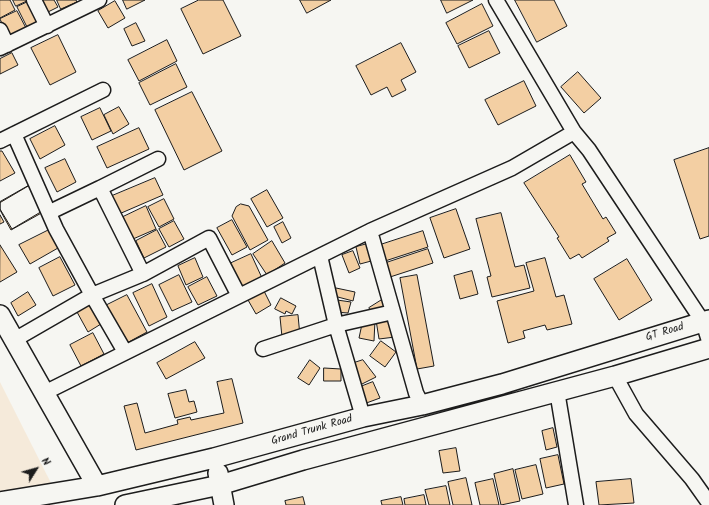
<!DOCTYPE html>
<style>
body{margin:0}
#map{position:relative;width:709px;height:505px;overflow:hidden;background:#f6f6f2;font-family:Kalam,sans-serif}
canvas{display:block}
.north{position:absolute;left:16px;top:449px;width:40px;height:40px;-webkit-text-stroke:3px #f6f6f2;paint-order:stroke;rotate:53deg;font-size:11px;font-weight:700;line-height:16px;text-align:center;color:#1c1c1c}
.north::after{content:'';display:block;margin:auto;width:14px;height:18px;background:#1c1c1c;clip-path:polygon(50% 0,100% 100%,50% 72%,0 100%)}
</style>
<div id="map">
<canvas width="709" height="505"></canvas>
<div class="north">N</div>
</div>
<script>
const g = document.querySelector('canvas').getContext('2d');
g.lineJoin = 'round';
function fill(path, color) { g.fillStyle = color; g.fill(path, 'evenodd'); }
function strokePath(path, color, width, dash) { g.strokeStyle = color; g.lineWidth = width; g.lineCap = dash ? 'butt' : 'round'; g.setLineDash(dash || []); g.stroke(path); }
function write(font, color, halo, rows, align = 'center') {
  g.font = font + ' Kalam,sans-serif'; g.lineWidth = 4; g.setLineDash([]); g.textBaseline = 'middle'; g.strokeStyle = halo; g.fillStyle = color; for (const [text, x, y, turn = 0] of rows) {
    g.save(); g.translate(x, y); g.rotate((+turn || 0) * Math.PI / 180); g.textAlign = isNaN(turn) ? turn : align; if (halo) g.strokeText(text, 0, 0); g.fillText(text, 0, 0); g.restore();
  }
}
const built = new Path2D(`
 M 0,382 L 58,497 L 0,504 Z`);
const building = new Path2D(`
 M 0,0 L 10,0 L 15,10 L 0,18 Z
 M 13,0 L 29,0 L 16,6 Z
 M 32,0 L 42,19 L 27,27 L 17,7 Z
 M 37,0 L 54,0 L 58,7 L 44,14 Z
 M 57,0 L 76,0 L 77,2 L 61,9 Z
 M 123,0 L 145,0 L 127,9 Z
 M 199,0 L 223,0 L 241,36 L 203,54 L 181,9 Z
 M 300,0 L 331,0 L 307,13 Z
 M 441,0 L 473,0 L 447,13 Z
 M 515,0 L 554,0 L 567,26 L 537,42 Z
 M 115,1 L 125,18 L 108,28 L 98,11 Z
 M 482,4 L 493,26 L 457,44 L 446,23 Z
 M 17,11 L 26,28 L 8,37 L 0,19 Z
 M 136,23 L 145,41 L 132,46 L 124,29 Z
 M 489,31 L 500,53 L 469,68 L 458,46 Z
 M 58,35 L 76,72 L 50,85 L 31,48 Z
 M 167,40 L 177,61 L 139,81 L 128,60 Z
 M 401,43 L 416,72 L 401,80 L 406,90 L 392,97 L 387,87 L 371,95 L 356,66 Z
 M 12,53 L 18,65 L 0,74 L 0,59 Z
 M 176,64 L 187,87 L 150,105 L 139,83 Z
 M 578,72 L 601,98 L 584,113 L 561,87 Z
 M 524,81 L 536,106 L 498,125 L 485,100 Z
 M 192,92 L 222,151 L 184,170 L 155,110 Z
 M 119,107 L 129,124 L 113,134 L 104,115 Z
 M 100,108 L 111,131 L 92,140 L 81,117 Z
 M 55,126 L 65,145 L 40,159 L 30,139 Z
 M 139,128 L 149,149 L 107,168 L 97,147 Z
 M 709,148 L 709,236 L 700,239 L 674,160 Z
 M 0,151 L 2,151 L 15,173 L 0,181 Z
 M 570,155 L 586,182 L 582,184 L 603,219 L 606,217 L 616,233 L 607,238 L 609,241 L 582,258 L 579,254 L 570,259 L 557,238 L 559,237 L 524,183 Z
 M 65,159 L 76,182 L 57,192 L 45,168 Z
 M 155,178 L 163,195 L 119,214 L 112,196 Z
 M 30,185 L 45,211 L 11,230 L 0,210 L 0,202 Z
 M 29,186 L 44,210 L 12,229 L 0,209 L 0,203 Z
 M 267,190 L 283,218 L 267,227 L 251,199 Z
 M 164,199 L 174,219 L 159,227 L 148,207 Z
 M 241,204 L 249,206 L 268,240 L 250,250 L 232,216 L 236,207 Z
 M 146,206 L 156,229 L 133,239 L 123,217 Z
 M 456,209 L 470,249 L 444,258 L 430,218 Z
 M 501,213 L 515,267 L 524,265 L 530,288 L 492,297 L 487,277 L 491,276 L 476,219 Z
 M 0,215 L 4,222 L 0,224 Z
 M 232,220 L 247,247 L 232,255 L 217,228 Z
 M 174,221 L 184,239 L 169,247 L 159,229 Z
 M 283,222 L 291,238 L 282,243 L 274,227 Z
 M 49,230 L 58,248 L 30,264 L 19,245 Z
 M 157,230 L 166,247 L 144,258 L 136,241 Z
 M 423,231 L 428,247 L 382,262 L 377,246 Z
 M 272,241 L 285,263 L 267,275 L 253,254 Z
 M 371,243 L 375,260 L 360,264 L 356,247 Z
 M 0,245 L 17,272 L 0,282 Z
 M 428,249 L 433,263 L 387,278 L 383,264 Z
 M 353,251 L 360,268 L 349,273 L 342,255 Z
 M 251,254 L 262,278 L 238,289 L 227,265 Z
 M 60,257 L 75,285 L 53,296 L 39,268 Z
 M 195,258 L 203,277 L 186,285 L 178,266 Z
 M 545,258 L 556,297 L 564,295 L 572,324 L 547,330 L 545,325 L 523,331 L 525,338 L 508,343 L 497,301 L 534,291 L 526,263 Z
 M 627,259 L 652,300 L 619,320 L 594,279 Z
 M 472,271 L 478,294 L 460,299 L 454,276 Z
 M 179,275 L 192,302 L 172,311 L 159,285 Z
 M 417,275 L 434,366 L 417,369 L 400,278 Z
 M 207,277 L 217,296 L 198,305 L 188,287 Z
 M 152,284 L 167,317 L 149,326 L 133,293 Z
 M 336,288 L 355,292 L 353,301 L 334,296 Z
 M 264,291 L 271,305 L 256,314 L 248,300 Z
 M 28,292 L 36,305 L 18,316 L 11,303 Z
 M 127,295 L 147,332 L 125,344 L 105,306 Z
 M 281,298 L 296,306 L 292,314 L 286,311 L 285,314 L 275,309 Z
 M 385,298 L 390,306 L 373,315 L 369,308 Z
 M 337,300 L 351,302 L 348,313 L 335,312 Z
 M 90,305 L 101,324 L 88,332 L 77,312 Z
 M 298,315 L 300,336 L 282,337 L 280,317 Z
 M 392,318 L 395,337 L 379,339 L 376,320 Z
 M 375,320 L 374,341 L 359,338 L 362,324 Z
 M 93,333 L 104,354 L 81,366 L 70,345 Z
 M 381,341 L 396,352 L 385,367 L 370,356 Z
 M 195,342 L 205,358 L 166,379 L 157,363 Z
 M 310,360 L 320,368 L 309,385 L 298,378 Z
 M 363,360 L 376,377 L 356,387 L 348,365 Z
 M 324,368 L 341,369 L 341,381 L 324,381 Z
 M 232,379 L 243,423 L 136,450 L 124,406 L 137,403 L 145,433 L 178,424 L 177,420 L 190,417 L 191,420 L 224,413 L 217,382 Z
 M 373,382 L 380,398 L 361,405 L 355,389 Z
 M 186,390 L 189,402 L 194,401 L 197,412 L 175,418 L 168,394 Z
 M 553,428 L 557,447 L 546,450 L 542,431 Z
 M 456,448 L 460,471 L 443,473 L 439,451 Z
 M 558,455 L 564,484 L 546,488 L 540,459 Z
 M 536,465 L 543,494 L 522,499 L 515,470 Z
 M 513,469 L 520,501 L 501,505 L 494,474 Z
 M 466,478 L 472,505 L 453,505 L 448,482 Z
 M 493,479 L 499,505 L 480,505 L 475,483 Z
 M 631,479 L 634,503 L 599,505 L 596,482 Z
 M 446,486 L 450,505 L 429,505 L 425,490 Z
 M 424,495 L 426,505 L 405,505 L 404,499 Z
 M 303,497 L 305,505 L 286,505 L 285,501 Z
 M 401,497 L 403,505 L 382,505 L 381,501 Z`);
const street = new Path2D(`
 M 34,0 L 47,26
 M 496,0 L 574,132 L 589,150 L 703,322 L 709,341
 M 0,30 L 7,45
 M 0,48 L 99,0
 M 14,134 L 56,229 L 92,295 L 125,352
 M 0,141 L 103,90
 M 100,188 L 158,159
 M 370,231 L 416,393 L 422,405
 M 320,256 L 336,325 L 363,417
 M 143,274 L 209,238 L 239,296
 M 14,340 L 92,295 L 143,274 L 100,188 L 50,212
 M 263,349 L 336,325 L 393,312
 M 615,376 L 636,414 L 692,479 L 709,503
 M 557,391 L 576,505
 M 44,393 L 370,231 L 512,168 L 574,132`);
const secondary = new Path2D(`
 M 0,315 L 97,486
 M 218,473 L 224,505
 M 0,502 L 97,486 L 214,458 L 363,417 L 422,405 L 502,384 L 709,320
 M 125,505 L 220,485 L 303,460 L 615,376 L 709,348`);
const streetNames = [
 ["GT Road",665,333,-17],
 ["Grand Trunk Road",312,431,-16]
];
fill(built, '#f5eada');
fill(building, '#f3cfa3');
strokePath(building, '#1c1c1c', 1);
strokePath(street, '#1c1c1c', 17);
strokePath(secondary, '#1c1c1c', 22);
strokePath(street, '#f6f6f2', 14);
strokePath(secondary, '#f6f6f2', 19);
write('11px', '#1c1c1c', '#f6f6f2', streetNames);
</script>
